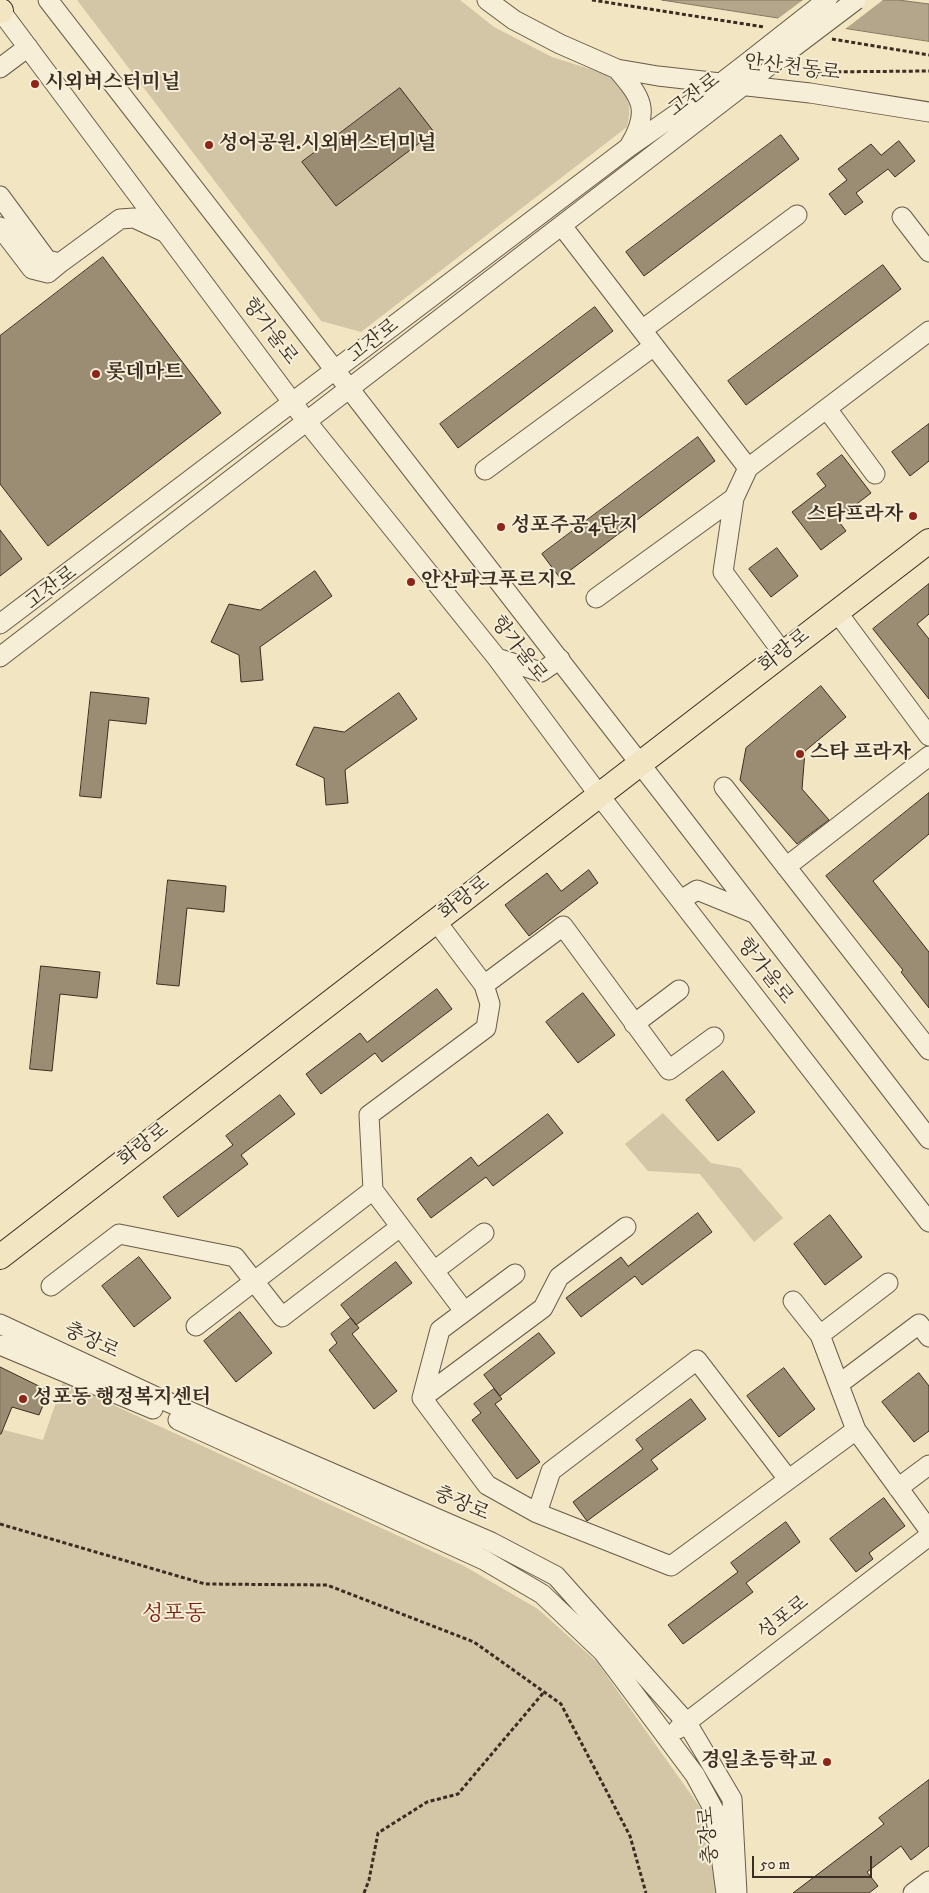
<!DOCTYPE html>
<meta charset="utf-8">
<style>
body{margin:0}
#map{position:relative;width:929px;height:1893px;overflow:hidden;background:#f2e5c1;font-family:"IM FELL DW Pica",serif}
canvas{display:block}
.scale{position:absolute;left:752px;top:1856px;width:120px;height:22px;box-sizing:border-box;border:2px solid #3a2d21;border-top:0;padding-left:6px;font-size:15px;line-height:18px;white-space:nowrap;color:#3a2d21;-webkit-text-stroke:4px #f7eed7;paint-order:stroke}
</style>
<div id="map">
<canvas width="929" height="1893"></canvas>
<div class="scale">50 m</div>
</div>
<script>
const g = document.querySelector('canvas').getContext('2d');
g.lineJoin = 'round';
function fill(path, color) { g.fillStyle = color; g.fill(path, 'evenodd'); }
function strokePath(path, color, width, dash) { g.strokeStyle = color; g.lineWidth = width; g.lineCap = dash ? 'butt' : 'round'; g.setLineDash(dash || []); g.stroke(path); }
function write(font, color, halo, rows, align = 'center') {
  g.font = font + ' "IM FELL DW Pica","Noto Serif KR",serif'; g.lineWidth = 4; g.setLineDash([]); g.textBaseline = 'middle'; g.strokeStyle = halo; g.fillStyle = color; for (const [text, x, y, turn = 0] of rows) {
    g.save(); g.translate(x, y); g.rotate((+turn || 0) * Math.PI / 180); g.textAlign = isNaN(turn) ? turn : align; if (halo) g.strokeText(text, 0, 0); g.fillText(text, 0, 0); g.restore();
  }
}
const green = new Path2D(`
 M 77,0 L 460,0 L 494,27 L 552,57 L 615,77 C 627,96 633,103 627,127 L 361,332 L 321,321 Z
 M 663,1113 L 711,1163 L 740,1168 L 783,1218 L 754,1242 L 700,1174 L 648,1171 L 625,1144 Z
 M 63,1382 L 464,1566 L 538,1609 L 597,1662 L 702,1810 L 716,1893 L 0,1893 L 0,1429 L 43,1440 Z`);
const water = new Path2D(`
 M 662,0 L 898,0 L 929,4 L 929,41 Z`);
const pier = new Path2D(`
 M 803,0 L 883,0 L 844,30 L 776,20 Z`);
const building = new Path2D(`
 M 400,88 L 434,132 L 336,206 L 302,162 Z
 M 781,135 L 799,159 L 644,276 L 626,252 Z
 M 899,141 L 915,161 L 895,177 L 888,169 L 856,193 L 863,202 L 845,215 L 829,194 L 847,180 L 838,169 L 871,144 L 881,155 Z
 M 103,257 L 221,413 L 48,546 L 0,484 L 0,336 Z
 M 883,265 L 901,289 L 746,405 L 728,381 Z
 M 595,307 L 613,331 L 458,448 L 440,424 Z
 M 929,424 L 929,461 L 910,476 L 892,452 Z
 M 698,437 L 715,461 L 560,578 L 542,554 Z
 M 842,455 L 871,493 L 837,519 L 846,531 L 821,550 L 792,512 L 826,486 L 817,474 Z
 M 0,530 L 22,559 L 0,576 Z
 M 777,548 L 798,576 L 771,597 L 749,569 Z
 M 315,571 L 332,596 L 260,647 L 263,680 L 241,682 L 239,655 L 211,642 L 229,604 L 260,610 Z
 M 929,584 L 929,614 L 917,624 L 929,639 L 929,699 L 873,629 Z
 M 821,686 L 846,717 L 805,751 L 802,789 L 829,820 L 797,844 L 740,780 L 746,748 Z
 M 91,692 L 149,698 L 146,724 L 109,720 L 101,798 L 80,796 Z
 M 399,693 L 417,719 L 345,770 L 348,803 L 326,805 L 324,778 L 296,765 L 314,727 L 344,732 Z
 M 929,793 L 929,834 L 873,881 L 929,952 L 929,1008 L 901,972 L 903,970 L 826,876 Z
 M 589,870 L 598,883 L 529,936 L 505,905 L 547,873 L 561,891 Z
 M 168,880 L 226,886 L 224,912 L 187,908 L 179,986 L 157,984 Z
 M 41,966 L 100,972 L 97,998 L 60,994 L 52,1071 L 30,1069 Z
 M 437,989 L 452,1009 L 382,1062 L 375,1053 L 321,1094 L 306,1074 L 360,1033 L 367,1042 Z
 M 583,993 L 615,1035 L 578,1063 L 546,1022 Z
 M 723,1071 L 755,1112 L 718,1141 L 686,1100 Z
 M 280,1095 L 295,1114 L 241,1155 L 248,1164 L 178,1217 L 163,1197 L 233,1145 L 226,1136 Z
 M 548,1114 L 563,1133 L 493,1186 L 486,1177 L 431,1218 L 417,1199 L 471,1157 L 478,1166 Z
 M 698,1213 L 712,1232 L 642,1285 L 635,1276 L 581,1317 L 566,1298 L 621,1257 L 628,1266 Z
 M 830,1215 L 862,1257 L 825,1285 L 794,1244 Z
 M 139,1257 L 171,1298 L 134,1327 L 102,1286 Z
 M 396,1262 L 412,1283 L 356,1325 L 341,1305 Z
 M 240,1312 L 272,1353 L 236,1382 L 204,1341 Z
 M 351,1318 L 359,1328 L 352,1334 L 397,1391 L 374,1409 L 329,1350 L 337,1343 L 331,1334 Z
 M 539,1333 L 555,1353 L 500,1396 L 484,1375 Z
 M 0,1367 L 49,1391 L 39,1415 L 12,1407 L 1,1434 L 0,1434 Z
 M 784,1368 L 815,1409 L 779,1437 L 747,1396 Z
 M 919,1373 L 929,1386 L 929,1431 L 914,1442 L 882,1402 Z
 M 494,1389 L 502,1399 L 495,1404 L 540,1462 L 517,1479 L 472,1420 L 481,1413 L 474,1404 Z
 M 691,1399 L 706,1419 L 651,1460 L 658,1469 L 587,1521 L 573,1502 L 643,1449 L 636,1440 Z
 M 884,1498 L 905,1526 L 869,1553 L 873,1559 L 856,1572 L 830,1539 Z
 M 786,1522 L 800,1542 L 746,1583 L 753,1592 L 683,1644 L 668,1625 L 738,1572 L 731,1563 Z
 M 929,1780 L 929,1846 L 911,1860 L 901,1846 L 867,1872 L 878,1886 L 869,1893 L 793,1893 L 884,1824 L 879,1818 Z`);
const path = new Path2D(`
 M 592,0 L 764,27
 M 832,39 L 929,55
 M 815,78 L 818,72 L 929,71
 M 0,1524 L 205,1584 L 327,1585 L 474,1642 L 561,1704 L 630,1836 L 646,1893
 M 364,1893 L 369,1880 L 378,1833 L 427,1802 L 458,1794 L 544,1692`);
const minor = new Path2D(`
 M 48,0 C 342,379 637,758 929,1139
 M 487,0 L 514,20 L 560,44 L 617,69 L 658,76 L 810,93 L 929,112
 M 0,10 L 307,422 L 497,658 L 599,795 L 929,1222
 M 0,68 L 28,47
 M 617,69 C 641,97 651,110 630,145
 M 0,196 L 47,260 L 60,263 L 120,219 L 134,218 L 164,232
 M 902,217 L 929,252
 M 562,226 L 748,468 L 929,331
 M 0,227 L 32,269 L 48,273 L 60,263
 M 642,330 L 797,215
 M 827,409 L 875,474
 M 748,468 L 734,498 L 723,572 L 783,653
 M 485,470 L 654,346
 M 596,598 L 734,498
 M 837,612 L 929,736
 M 0,624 L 629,147 L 721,83 L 752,59
 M 0,657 L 774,62
 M 497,658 L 541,672 L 560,659
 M 724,787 L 929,1050
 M 786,867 L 929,756
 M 681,900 L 697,890 L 756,914
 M 436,921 L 484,985 L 490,1004 L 486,1028 L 369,1115 L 373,1190 L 464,1311
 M 484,985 L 563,926 L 669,1070 L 714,1037
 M 634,1024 L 679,990
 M 626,1227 L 559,1277 L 543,1308 L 422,1398 L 487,1485 L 537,1513 L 671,1566 L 856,1430
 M 434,1271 L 484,1233
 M 51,1286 L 119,1234 L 235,1257 L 282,1317 L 400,1227
 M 793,1301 L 820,1335 L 856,1430 L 929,1530
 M 0,1324 L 161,1399 L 491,1542 L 556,1576 L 687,1723 L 732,1799 L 737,1893
 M 196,1326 L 373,1190
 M 820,1335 L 888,1283
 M 0,1345 L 153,1409
 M 839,1384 L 919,1324 L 929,1337
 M 422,1398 L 440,1330 L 515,1274
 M 178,1420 L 484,1560 L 542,1594 L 603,1652 L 695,1775 L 715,1812 L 726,1893
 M 898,1488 L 929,1465
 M 537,1513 L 551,1471 L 697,1360 L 788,1479
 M 678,1729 L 929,1536
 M 913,1893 L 929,1881`);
const major = new Path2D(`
 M 0,11 L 1,11
 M 0,1257 L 929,541`);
const minorBridge = new Path2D(`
 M 752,59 L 827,0
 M 774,62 L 856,0`);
const markers = [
 [35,84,5,"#8f2418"],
 [209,145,5,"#8f2418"],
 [96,374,5,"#8f2418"],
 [913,516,5,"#8f2418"],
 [501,527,5,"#8f2418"],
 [411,582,5,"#8f2418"],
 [800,754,5,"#8f2418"],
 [23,1399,5,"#8f2418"],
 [827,1762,5,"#8f2418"]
];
const streetNames = [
 ["안산천동로",792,69,7],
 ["고잔로",695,96,-37],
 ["항가울로",269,332,53],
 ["고잔로",374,342,-38],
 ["고잔로",52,589,-37],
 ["항가울로",518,650,52],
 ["화랑로",785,652,-38],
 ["화랑로",465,899,-38],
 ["항가울로",764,972,52],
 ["화랑로",144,1146,-38],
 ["충장로",91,1342,25],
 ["충장로",461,1505,23],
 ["성포로",784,1619,-38],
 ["충장로",710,1835,-95]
];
const poiNames = [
 ["시외버스터미널",45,84],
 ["성어공원.시외버스터미널",219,145],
 ["롯데마트",106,374],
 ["스타프라자",903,516,"right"],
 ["성포주공4단지",511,527],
 ["안산파크푸르지오",421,582],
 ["스타 프라자",810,754],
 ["성포동 행정복지센터",33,1399],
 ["경일초등학교",817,1762,"right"]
];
const quarterNames = [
 ["성포동",174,1615]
];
fill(green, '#d3c6a6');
fill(water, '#b3a68b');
strokePath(water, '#837661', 1);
fill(pier, '#f2e5c1');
fill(building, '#9a8d74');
strokePath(building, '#3a2d21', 1);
strokePath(minor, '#685b49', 21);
strokePath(major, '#3a2d21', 26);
strokePath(path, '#3a2d21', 3, [4, 2.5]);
strokePath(minor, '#f7eed7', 19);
strokePath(major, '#f2e5c1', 24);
strokePath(minorBridge, '#685b49', 21, []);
strokePath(minorBridge, '#f7eed7', 19);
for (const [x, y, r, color] of markers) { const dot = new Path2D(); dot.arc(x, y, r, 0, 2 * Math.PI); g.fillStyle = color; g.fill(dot); strokePath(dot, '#f7eed7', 2); }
write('20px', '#3a2d21', '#f7eed7', streetNames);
write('bold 20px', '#3a2d21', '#f7eed7', poiNames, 'left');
write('22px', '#7a1f14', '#f7eed7', quarterNames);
</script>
